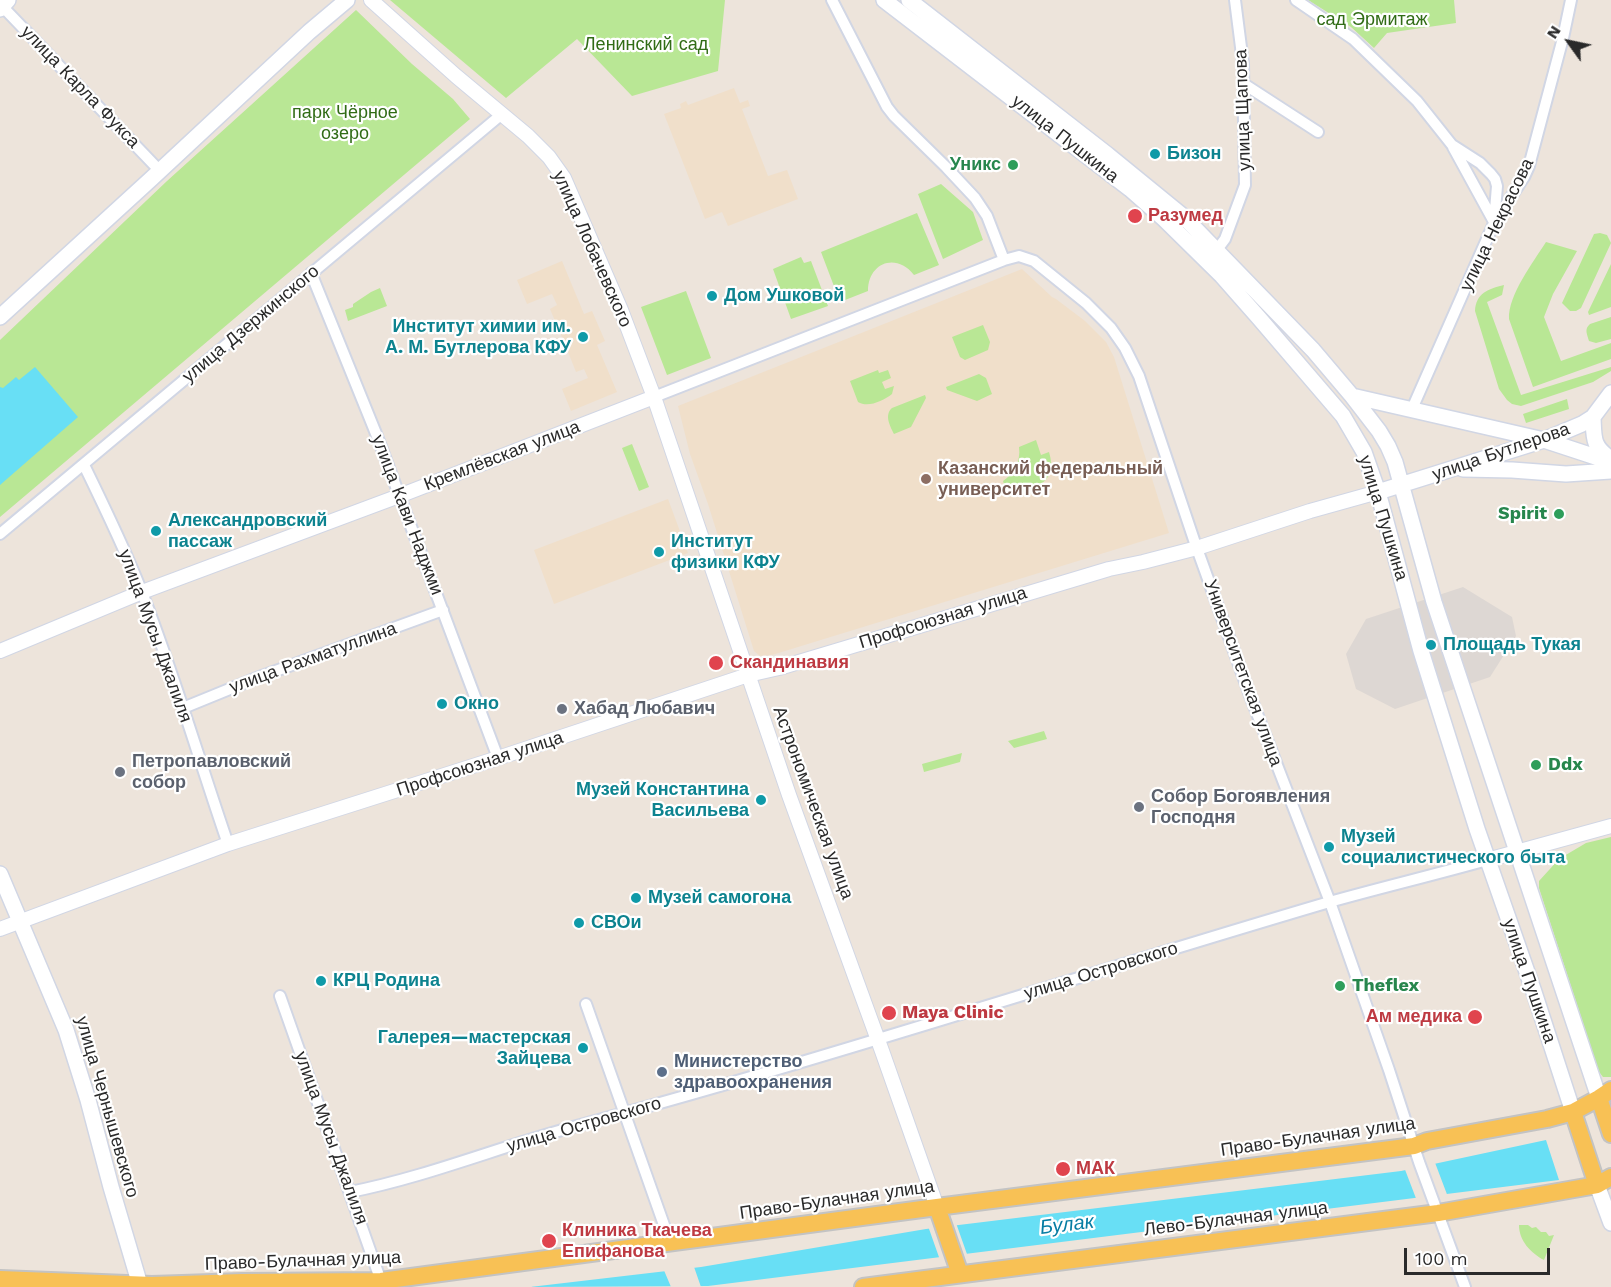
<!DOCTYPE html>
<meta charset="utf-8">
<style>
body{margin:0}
#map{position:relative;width:1611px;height:1287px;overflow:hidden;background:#ede4db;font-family:"Work Sans",sans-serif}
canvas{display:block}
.north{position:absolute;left:1539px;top:12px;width:60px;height:60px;-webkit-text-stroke:4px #fff;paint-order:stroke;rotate:303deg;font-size:16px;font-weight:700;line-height:24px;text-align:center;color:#2a2a2a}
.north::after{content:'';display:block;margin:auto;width:21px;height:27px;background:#2a2a2a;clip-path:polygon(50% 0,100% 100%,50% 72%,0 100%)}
.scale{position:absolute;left:1404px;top:1248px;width:146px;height:27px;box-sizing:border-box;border:3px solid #2a2a2a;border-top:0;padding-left:8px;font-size:18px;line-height:21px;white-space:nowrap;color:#2a2a2a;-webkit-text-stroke:4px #fff;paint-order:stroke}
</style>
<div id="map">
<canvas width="1611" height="1287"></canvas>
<div class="north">N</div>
<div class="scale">100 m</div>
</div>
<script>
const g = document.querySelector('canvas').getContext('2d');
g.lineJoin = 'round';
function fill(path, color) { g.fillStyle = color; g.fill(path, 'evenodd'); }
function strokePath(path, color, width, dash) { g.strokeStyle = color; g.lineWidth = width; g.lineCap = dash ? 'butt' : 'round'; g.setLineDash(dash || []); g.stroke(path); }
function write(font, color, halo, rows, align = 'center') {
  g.font = font + ' "Work Sans",sans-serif'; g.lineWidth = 4.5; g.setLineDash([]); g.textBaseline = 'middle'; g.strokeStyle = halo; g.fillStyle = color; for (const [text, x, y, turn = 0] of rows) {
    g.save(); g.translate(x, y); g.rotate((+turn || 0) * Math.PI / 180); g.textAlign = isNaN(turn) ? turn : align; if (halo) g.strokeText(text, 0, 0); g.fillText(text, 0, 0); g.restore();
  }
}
const education = new Path2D(`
 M 734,88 L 740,103 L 748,100 L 750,106 L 742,109 L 768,176 L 787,170 L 798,199 L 728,226 L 722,212 L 705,219 L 664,114 L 681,108 L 680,104 L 686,101 L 688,105 Z
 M 562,261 L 584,314 L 592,311 L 605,341 L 597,345 L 617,392 L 571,411 L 562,389 L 588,378 L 584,369 L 576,372 L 564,342 L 550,309 L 557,305 L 552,294 L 527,304 L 517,280 Z
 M 1022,269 L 1052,297 L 1056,299 L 1085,321 L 1106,342 L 1114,357 L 1169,533 L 772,655 L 760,656 L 754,651 L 708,504 L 690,454 L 678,406 Z
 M 668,499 L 688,553 L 554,604 L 534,550 Z`);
const green = new Path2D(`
 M 390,0 L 725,0 L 718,71 L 632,96 L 577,39 L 506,98 Z
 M 1308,0 L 1454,0 L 1456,23 L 1387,33 L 1374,48 L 1351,27 Z
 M 356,10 L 412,64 L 453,99 L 470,119 L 0,517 L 0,340 L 167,181 Z
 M 941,184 L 973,212 L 983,240 L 943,259 L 918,194 Z
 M 917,213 L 939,265 L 914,275 C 896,252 868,263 868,291 L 840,302 L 821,252 Z
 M 1600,233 L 1607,235 L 1611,243 L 1581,308 L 1576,311 L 1570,311 L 1562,303 L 1594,234 Z
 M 1546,242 L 1577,251 L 1553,294 L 1544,317 L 1561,361 L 1611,343 L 1611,359 L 1533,387 L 1509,319 C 1508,295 1534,261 1546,242 Z
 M 801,257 L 804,263 L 811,261 L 828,306 L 791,319 L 773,269 Z
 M 1611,264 L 1611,307 L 1589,315 L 1588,312 Z
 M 1504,285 L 1502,295 L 1487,302 L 1521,395 L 1611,367 L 1611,371 L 1593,382 L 1521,406 L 1512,404 L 1507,400 L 1499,389 L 1475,311 C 1476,293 1488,289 1504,285 Z
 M 380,288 L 387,306 L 348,321 L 345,310 L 353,307 L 353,304 L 371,292 Z
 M 686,291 L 711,358 L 667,375 L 641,307 Z
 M 1611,317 L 1611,339 L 1596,343 L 1589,341 C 1587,334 1584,329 1590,324 Z
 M 983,325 L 990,342 L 988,350 L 965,360 L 960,357 L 952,337 Z
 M 878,370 L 879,373 L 888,370 L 891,378 L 882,382 L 885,389 L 894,386 L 892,394 C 883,401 868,408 858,402 L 850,381 Z
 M 979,374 L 986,378 L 992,394 L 977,401 L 947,390 L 946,387 Z
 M 925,395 L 926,398 L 911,427 L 894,434 C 890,426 884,415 892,408 Z
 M 1567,399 L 1569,409 L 1526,423 L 1523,414 Z
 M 1036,440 L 1041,455 L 1049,452 C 1059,485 1033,488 1008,497 L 1003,481 C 1014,474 1021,461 1019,447 Z
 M 632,444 L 649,487 L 639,491 L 622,448 Z
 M 1044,731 L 1047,739 L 1014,748 L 1008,741 Z
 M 962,753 L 960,762 L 924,772 L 922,764 Z
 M 1611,837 L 1611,1077 L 1603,1077 L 1599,1072 L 1539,888 L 1539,881 L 1559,859 L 1586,843 Z
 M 1519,1225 L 1528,1225 L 1532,1228 L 1536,1227 L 1541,1232 L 1546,1232 L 1549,1236 L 1554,1235 L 1544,1260 C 1531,1253 1519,1241 1519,1225 Z`);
const plaza = new Path2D(`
 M 1463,587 L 1512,617 L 1516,636 L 1490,677 L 1395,709 L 1356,689 L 1346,654 L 1366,619 Z`);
const water = new Path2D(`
 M 35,367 L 78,417 L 0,485 L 0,387 L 3,388 L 16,377 L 19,380 Z
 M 1546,1140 L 1559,1180 L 708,1286 L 530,1287 L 701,1267 L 926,1229 L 1401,1171 Z`);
const pier = new Path2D(`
 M 1434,1160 L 1448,1197 L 1417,1201 L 1404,1167 Z
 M 956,1223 L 968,1257 L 940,1260 L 928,1226 Z
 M 693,1264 L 701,1287 L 671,1287 L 663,1268 Z`);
const minor = new Path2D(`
 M 832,0 L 887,107 L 894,116 L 946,167 L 975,198 L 987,216 L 1004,260
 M 1296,0 L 1353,39 L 1417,101 L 1452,145 L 1480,163 L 1491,174 L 1495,179 L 1497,186 L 1494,223
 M 0,4 L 160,171
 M 1244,84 L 1318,132
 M 1453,147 L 1493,220
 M 1216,251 L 1225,239 L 1245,185 L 1243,63 L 1235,0
 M 311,273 L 377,436 L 498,758
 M 654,397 L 1004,260 L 1019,256 L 1034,261 L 1086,303 L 1111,328 L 1125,348 L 1139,376 L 1195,543 L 1251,698 L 1330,902 L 1389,1070 L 1419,1162 L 1465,1287
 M 1412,409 L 1494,223 L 1524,177 L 1529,166 L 1563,38 L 1571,0
 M 84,465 C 104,506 124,547 141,590 C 174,673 199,760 228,844
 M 0,534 L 502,114
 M 183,708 L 259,677 L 443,610
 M 280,996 L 383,1287
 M 586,1004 L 670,1242
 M 350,1192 C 426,1177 499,1147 573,1127 C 826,1059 1075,977 1326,903 C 1379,888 1434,875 1487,860`);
const tertiary = new Path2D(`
 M 371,0 L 456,76 L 528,136 L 549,157 L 564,178 L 621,310 L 654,397 L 789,795 L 882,1051 L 937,1207
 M 0,651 L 142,592 L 399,496 L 654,397
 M 1487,860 L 1611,826
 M 0,929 L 228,844 L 498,758 L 748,675 L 779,668 L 1109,569 L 1143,562 L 1197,548 L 1310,511 L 1378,492`);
const secondary = new Path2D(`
 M 884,0 L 1130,189 L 1164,219 L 1222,276 L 1259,318 L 1343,416 L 1364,452 L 1378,492 L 1421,651 L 1477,829 L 1534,992 L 1573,1112
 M 909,0 L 1108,155 L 1184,217 L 1313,350 L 1352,396 L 1379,431 L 1388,446 L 1395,462 L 1434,602 L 1599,1098
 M 0,9 L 8,0
 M 0,317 L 151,179 L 309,32 L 347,0
 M 1352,396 L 1544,440 L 1611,462
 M 1593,417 C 1594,438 1592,446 1611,459
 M 1463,469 L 1512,470 L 1566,474 L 1611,471
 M 1378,492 L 1544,440 L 1582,424 L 1593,417 L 1611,393
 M 0,874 L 66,1030 L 88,1100 L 111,1187 L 140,1285
 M 1597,1185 L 1611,1223`);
const primary = new Path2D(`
 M 1599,1098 L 1611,1134
 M 1573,1112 L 1597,1185
 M 937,1207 L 960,1274
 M 0,1279 L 152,1285 L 242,1282 L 381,1281 L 937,1207 L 1414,1146 L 1427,1141 L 1547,1119 L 1573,1112 L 1599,1098 L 1611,1090
 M 863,1287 L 1438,1213 L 1597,1185 L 1611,1177`);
const markers = [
 [1155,154,6,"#0f9aa8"],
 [1013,165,6,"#2e9e5b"],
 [1135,216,8,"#e0444e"],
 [712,296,6,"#0f9aa8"],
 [583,337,6,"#0f9aa8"],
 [926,479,6,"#8d6e63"],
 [1559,514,6,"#2e9e5b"],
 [156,531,6,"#0f9aa8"],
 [659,552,6,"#0f9aa8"],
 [1431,645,6,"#0f9aa8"],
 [716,663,8,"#e0444e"],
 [442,704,6,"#0f9aa8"],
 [562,709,6,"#6b7280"],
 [1536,765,6,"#2e9e5b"],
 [120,772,6,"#6b7280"],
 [761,800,6,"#0f9aa8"],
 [1139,807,6,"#6b7280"],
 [1329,847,6,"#0f9aa8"],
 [636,898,6,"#0f9aa8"],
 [579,923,6,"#0f9aa8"],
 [321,981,6,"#0f9aa8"],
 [1340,986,6,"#2e9e5b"],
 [889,1013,8,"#e0444e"],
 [1475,1017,8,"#e0444e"],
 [583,1048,6,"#0f9aa8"],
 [662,1072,6,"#5c6f8a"],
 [1063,1169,8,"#e0444e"],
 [549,1241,8,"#e0444e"]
];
const parkNames = [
 ["сад Эрмитаж",1372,20],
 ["Ленинский сад",646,45],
 ["парк Чёрное",345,113],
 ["озеро",345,134]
];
const streetNames = [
 ["улица Карла Фукса",80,87,46],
 ["улица Щапова",1243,110,-92],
 ["улица Пушкина",1065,139,38],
 ["улица Некрасова",1497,225,-64],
 ["улица Лобачевского",592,249,66],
 ["улица Дзержинского",251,324,-40],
 ["улица Бутлерова",1501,452,-19],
 ["Кремлёвская улица",502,456,-21],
 ["улица Кави Наджми",407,515,69],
 ["улица Пушкина",1383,518,73],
 ["Профсоюзная улица",943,618,-17],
 ["улица Мусы Джалиля",155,636,70],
 ["улица Рахматуллина",313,658,-20],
 ["Университетская улица",1243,673,70],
 ["Профсоюзная улица",480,764,-18],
 ["Астрономическая улица",813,803,70],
 ["улица Островского",1101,971,-17],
 ["улица Пушкина",1529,981,71],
 ["улица Чернышевского",107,1107,74],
 ["улица Островского",584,1125,-16],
 ["Право-Булачная улица",1318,1137,-8],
 ["улица Мусы Джалиля",331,1138,70],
 ["Право-Булачная улица",837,1200,-8],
 ["Лево-Булачная улица",1236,1219,-7],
 ["Право-Булачная улица",303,1261,-2]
];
const cultureNames = [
 ["Бизон",1167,154],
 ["Дом Ушковой",724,296],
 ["Институт химии им.",571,327,"right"],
 ["А. М. Бутлерова КФУ",571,348,"right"],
 ["Александровский",168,521],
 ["пассаж",168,542],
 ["Институт",671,542],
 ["физики КФУ",671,563],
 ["Площадь Тукая",1443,645],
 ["Окно",454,704],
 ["Музей Константина",749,790,"right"],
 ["Васильева",749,811,"right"],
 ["Музей",1341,837],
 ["социалистического быта",1341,858],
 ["Музей самогона",648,898],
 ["СВОи",591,923],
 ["КРЦ Родина",333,981],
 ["Галерея—мастерская",571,1038,"right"],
 ["Зайцева",571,1059,"right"]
];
const leisureNames = [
 ["Уникс",1001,165],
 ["Spirit",1547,514],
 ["Ddx",1548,765,"left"],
 ["Theflex",1352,986,"left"]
];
const healthNames = [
 ["Разумед",1148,216],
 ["Скандинавия",730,663],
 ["Maya Clinic",902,1013],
 ["Ам медика",1462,1017,"right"],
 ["МАК",1076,1169],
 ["Клиника Ткачева",562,1231],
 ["Епифанова",562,1252]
];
const educationNames = [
 ["Казанский федеральный",938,469],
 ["университет",938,490]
];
const worshipNames = [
 ["Хабад Любавич",574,709],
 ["Петропавловский",132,762],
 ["собор",132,783],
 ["Собор Богоявления",1151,797],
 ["Господня",1151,818]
];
const serviceNames = [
 ["Министерство",674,1062],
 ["здравоохранения",674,1083]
];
const waterNames = [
 ["Булак",1067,1225,-7]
];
fill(education, '#f0dfca');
fill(green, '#b9e795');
fill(plaza, '#ddd7d3');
fill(water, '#68dff5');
fill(pier, '#ede4db');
strokePath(minor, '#d1d6e4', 14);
strokePath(tertiary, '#d1d6e4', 16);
strokePath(secondary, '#d1d6e4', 18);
strokePath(primary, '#c3c3c3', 20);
strokePath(minor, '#fff', 10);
strokePath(tertiary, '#fff', 14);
strokePath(secondary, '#fff', 15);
strokePath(primary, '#f8c155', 16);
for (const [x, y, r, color] of markers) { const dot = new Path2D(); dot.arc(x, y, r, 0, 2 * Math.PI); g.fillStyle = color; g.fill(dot); strokePath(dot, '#fff', 2); }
write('18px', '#316c16', '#fff', parkNames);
write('18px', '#2a2a2a', '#fff', streetNames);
write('bold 18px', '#0d838f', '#fff', cultureNames, 'left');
write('bold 18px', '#27864d', '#fff', leisureNames, 'right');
write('bold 18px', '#be3a42', '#fff', healthNames, 'left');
write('bold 18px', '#785e54', '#fff', educationNames, 'left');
write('bold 18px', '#5b616d', '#fff', worshipNames, 'left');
write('bold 18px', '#4e5e75', '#fff', serviceNames, 'left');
write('italic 20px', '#067da3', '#fff', waterNames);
</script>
